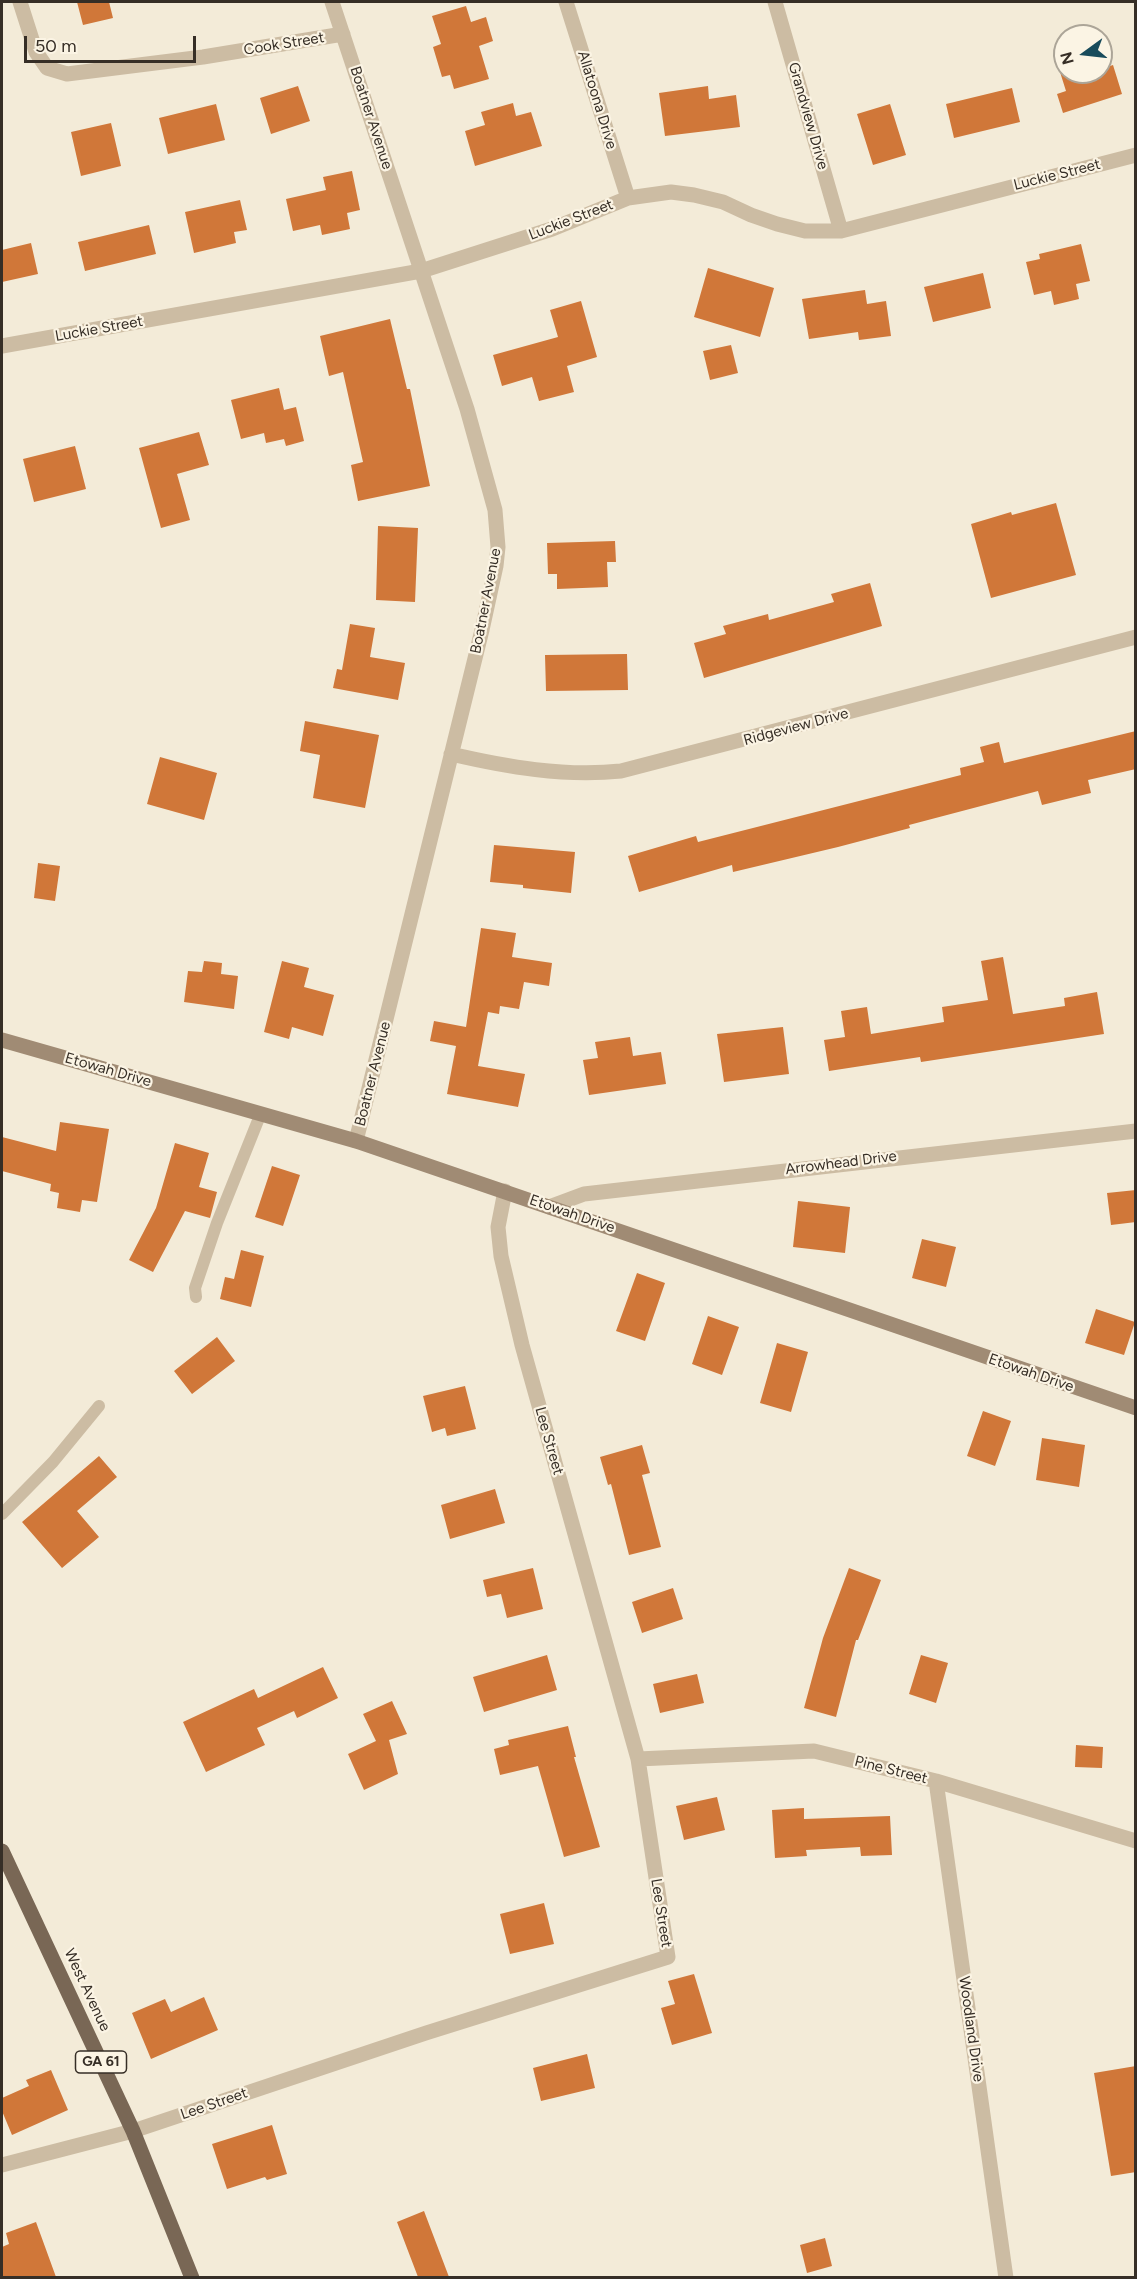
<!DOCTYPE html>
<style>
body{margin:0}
#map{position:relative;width:1137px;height:2279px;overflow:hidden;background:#f3ebd8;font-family:Figtree,sans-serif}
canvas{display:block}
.frame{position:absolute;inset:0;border:3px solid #362e26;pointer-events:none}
.north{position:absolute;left:1053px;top:24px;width:60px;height:60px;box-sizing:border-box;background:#fbf4e4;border:2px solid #aca598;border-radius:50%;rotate:255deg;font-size:16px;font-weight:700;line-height:24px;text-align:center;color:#362e26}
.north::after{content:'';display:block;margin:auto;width:21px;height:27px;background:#184b5b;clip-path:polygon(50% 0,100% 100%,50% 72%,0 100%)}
.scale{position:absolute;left:24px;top:36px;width:172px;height:27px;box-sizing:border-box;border:3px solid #362e26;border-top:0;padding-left:8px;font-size:18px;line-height:21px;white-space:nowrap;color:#362e26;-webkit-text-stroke:4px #fbf4e4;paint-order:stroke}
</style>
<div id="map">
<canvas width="1137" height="2279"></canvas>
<div class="frame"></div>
<div class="north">N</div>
<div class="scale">50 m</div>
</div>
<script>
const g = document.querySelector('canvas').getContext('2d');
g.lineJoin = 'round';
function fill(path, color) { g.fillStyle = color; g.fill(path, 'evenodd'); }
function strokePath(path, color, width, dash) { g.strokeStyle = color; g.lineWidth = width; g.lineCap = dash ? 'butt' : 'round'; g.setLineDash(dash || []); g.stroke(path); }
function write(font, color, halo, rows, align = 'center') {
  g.font = font + ' Figtree,sans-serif'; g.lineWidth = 4.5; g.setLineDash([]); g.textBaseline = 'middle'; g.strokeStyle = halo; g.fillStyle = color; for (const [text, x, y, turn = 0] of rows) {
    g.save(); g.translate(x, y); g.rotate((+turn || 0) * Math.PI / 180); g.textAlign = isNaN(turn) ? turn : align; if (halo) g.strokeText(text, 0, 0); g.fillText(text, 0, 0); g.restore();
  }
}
const building = new Path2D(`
 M 77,2 L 109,2 L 113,18 L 83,25 Z
 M 466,6 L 471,22 L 486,17 L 493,41 L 479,46 L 489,79 L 454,89 L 450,75 L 442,77 L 433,47 L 441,44 L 432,16 Z
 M 1113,65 L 1122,94 L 1063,113 L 1057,94 L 1066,91 L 1060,72 L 1101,72 L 1101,69 Z
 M 298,86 L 310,121 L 271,134 L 260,98 Z
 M 708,86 L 709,99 L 736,95 L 740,127 L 665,136 L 659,93 Z
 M 1012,88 L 1020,122 L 954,138 L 946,104 Z
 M 513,103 L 516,116 L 531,112 L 542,146 L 475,166 L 465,131 L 485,125 L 481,112 Z
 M 216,104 L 225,140 L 168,154 L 159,118 Z
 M 890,104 L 906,155 L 873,165 L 857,114 Z
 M 111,123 L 121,166 L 81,176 L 71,132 Z
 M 352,171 L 360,210 L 347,213 L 350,229 L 322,235 L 320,225 L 293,231 L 286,199 L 326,190 L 323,177 Z
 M 240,200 L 247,230 L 234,232 L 236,243 L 194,253 L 185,212 Z
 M 149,225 L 156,254 L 85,271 L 78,242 Z
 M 31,243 L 38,274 L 2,282 L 2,250 Z
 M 1081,244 L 1090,281 L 1076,284 L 1079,299 L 1054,305 L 1051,291 L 1034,295 L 1026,262 L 1040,259 L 1039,254 Z
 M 708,268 L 774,288 L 760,337 L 694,317 Z
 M 983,273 L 991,308 L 933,322 L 924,287 Z
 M 865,290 L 867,304 L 886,301 L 891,336 L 859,340 L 858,332 L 809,339 L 802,299 Z
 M 581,301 L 597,357 L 567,366 L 574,392 L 539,401 L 532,377 L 502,386 L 493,355 L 558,337 L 550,310 Z
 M 390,319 L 407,389 L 410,389 L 430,486 L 358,501 L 351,465 L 363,462 L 343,372 L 329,376 L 320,336 Z
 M 731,345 L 738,373 L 710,380 L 703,351 Z
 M 279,388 L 284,410 L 296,407 L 304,441 L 286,446 L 284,439 L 266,443 L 264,433 L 241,439 L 231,400 Z
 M 199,432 L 209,465 L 177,474 L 190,520 L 161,528 L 139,448 Z
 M 75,446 L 86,489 L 34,502 L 23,459 Z
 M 1056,503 L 1076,575 L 991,598 L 971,524 L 1011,512 L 1012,515 Z
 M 378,526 L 418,528 L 415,602 L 376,600 Z
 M 615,541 L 616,562 L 607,562 L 608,587 L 557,589 L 557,574 L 548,574 L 547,543 Z
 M 870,583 L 882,626 L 704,678 L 694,643 L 726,634 L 723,626 L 768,614 L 769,620 L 834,602 L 831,594 Z
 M 350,624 L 375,628 L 370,657 L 405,663 L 398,700 L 333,688 L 337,669 L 342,670 Z
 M 627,654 L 628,690 L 546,691 L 545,655 Z
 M 305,721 L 379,735 L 365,808 L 313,798 L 320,755 L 300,751 Z
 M 1136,731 L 1136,769 L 1088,780 L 1091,793 L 1042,805 L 1038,791 L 909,825 L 910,828 L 838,847 L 733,872 L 732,865 L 639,892 L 628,856 L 696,836 L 698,842 L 961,775 L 960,768 L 984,762 L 980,747 L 999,742 L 1004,763 Z
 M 160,757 L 217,773 L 204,820 L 147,804 Z
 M 494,845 L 575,852 L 571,893 L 523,888 L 523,885 L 490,882 Z
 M 38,863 L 60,866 L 55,901 L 34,898 Z
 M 481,928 L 516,933 L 512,957 L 552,963 L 549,986 L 524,982 L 519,1009 L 500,1006 L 499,1014 L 488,1012 L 478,1066 L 525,1074 L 518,1107 L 447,1094 L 456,1046 L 430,1041 L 434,1021 L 466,1027 Z
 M 1003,957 L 1013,1014 L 1065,1006 L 1064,998 L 1097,992 L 1104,1034 L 921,1062 L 920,1057 L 829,1071 L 824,1040 L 845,1037 L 841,1011 L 867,1007 L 871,1034 L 944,1022 L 942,1007 L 988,1000 L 981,961 Z
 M 204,961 L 222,963 L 221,974 L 238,976 L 234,1009 L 184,1002 L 188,971 L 202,972 Z
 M 282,961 L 309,968 L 304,987 L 334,995 L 323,1036 L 292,1027 L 289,1039 L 264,1032 Z
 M 783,1027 L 789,1074 L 724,1082 L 717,1034 Z
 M 630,1037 L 633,1056 L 661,1052 L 666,1084 L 589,1095 L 583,1060 L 598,1058 L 595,1042 Z
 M 60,1122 L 109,1129 L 97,1202 L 82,1200 L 80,1212 L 57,1208 L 59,1193 L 50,1191 L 51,1184 L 2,1171 L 2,1137 L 56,1151 Z
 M 175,1143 L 209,1153 L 199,1187 L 217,1192 L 210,1218 L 185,1211 L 153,1272 L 129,1260 L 156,1208 Z
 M 272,1166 L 300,1175 L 283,1226 L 255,1217 Z
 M 1136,1190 L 1136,1222 L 1111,1225 L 1107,1193 Z
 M 798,1201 L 850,1207 L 845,1253 L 793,1247 Z
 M 922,1239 L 956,1247 L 946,1287 L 912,1278 Z
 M 241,1250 L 264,1256 L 251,1307 L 220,1299 L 225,1277 L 234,1279 Z
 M 637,1273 L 665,1283 L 645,1341 L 616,1331 Z
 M 1096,1309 L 1135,1322 L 1124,1355 L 1085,1343 Z
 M 708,1316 L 739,1327 L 722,1375 L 692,1364 Z
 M 217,1337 L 235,1361 L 192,1394 L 174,1371 Z
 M 777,1343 L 808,1352 L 791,1412 L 760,1403 Z
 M 465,1386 L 476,1429 L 447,1436 L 445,1428 L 432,1432 L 423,1396 Z
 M 983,1411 L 1011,1421 L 995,1466 L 967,1456 Z
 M 1042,1438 L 1085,1445 L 1079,1487 L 1036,1480 Z
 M 642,1445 L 650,1473 L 642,1475 L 661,1547 L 629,1555 L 611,1484 L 608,1485 L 600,1457 Z
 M 99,1456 L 117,1477 L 77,1511 L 99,1537 L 62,1568 L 22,1522 Z
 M 495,1489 L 505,1523 L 450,1539 L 441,1505 Z
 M 533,1568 L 543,1609 L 507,1618 L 501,1594 L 487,1597 L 483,1580 Z
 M 849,1568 L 881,1580 L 858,1640 L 856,1640 L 836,1717 L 804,1708 L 823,1638 Z
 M 673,1588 L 683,1619 L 642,1633 L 632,1602 Z
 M 547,1655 L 557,1690 L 484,1712 L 473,1677 Z
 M 921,1655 L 948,1663 L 936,1703 L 909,1694 Z
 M 323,1667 L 338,1698 L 297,1718 L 294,1711 L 257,1728 L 265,1745 L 206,1772 L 183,1722 L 254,1689 L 258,1698 Z
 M 697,1674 L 704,1703 L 660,1713 L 653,1684 Z
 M 392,1701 L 407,1734 L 389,1740 L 398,1774 L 364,1790 L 348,1754 L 376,1741 L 363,1714 Z
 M 568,1726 L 576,1757 L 574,1757 L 600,1847 L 564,1857 L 538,1766 L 500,1775 L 494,1749 L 509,1745 L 508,1740 Z
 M 1076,1745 L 1103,1747 L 1102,1768 L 1075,1767 Z
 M 717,1797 L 725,1830 L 684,1840 L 676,1806 Z
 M 804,1808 L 804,1819 L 890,1816 L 892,1855 L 861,1856 L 860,1847 L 806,1850 L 807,1856 L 775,1858 L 772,1810 Z
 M 544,1903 L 554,1944 L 510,1954 L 500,1914 Z
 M 694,1974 L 712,2033 L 672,2045 L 661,2008 L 675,2004 L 668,1981 Z
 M 204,1997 L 218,2030 L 151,2059 L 132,2013 L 165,1999 L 171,2012 Z
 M 587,2054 L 595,2088 L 541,2101 L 533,2068 Z
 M 1136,2066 L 1136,2172 L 1111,2176 L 1094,2073 Z
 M 51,2070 L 68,2110 L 12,2135 L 2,2111 L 2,2098 L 29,2086 L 26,2080 Z
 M 272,2125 L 287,2174 L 267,2180 L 265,2177 L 227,2189 L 212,2144 Z
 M 424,2211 L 449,2277 L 418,2277 L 397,2222 Z
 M 36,2222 L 56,2277 L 2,2277 L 2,2247 L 9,2244 L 6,2233 Z
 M 825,2238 L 832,2266 L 807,2273 L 800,2245 Z`);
const lane = new Path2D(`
 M 196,1297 L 195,1288 L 217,1223 L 261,1113
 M 2,1514 L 53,1462 L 99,1406`);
const street = new Path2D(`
 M 20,2 L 36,52 L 47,68 L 67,74 L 203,57 L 343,34
 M 332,2 L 467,409 L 495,510 L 498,547 L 496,566 L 482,630 L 356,1141
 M 566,2 L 628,198
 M 775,2 L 841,231
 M 2,346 L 421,271 L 552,229 L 628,198 L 671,192 L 694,195 L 723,202 L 751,215 L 777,224 L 805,231 L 841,231 L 1136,155
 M 451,754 C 507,767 564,777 621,771 L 1136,637
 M 549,1207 L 584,1194 L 1136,1131
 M 638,1759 L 814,1751 L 936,1781 L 1136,1841
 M 936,1781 L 1006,2278
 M 2,2165 L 133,2131 L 426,2033 L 668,1957 L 638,1759 L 522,1345 L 501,1256 L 498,1227 L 505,1191`);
const secondary = new Path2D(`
 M 2,1040 L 356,1141 L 1136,1408`);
const primary = new Path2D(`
 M 2,1851 L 133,2131 L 192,2278`);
const shields = [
 [101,2062,51]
];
const shieldNames = [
 ["GA 61",101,2062]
];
const streetNames = [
 ["Cook Street",284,44,-9],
 ["Allatoona Drive",597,100,73],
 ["Grandview Drive",808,116,74],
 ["Boatner Avenue",371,118,72],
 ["Luckie Street",1057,175,-14],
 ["Luckie Street",571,220,-21],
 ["Luckie Street",99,329,-10],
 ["Boatner Avenue",486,601,-79],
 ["Ridgeview Drive",796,727,-15],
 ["Etowah Drive",108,1070,16],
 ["Boatner Avenue",373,1074,-76],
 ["Arrowhead Drive",841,1163,-7],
 ["Etowah Drive",572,1214,19],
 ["Etowah Drive",1031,1373,19],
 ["Lee Street",549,1441,74],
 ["Pine Street",891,1770,14],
 ["Lee Street",661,1913,81],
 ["West Avenue",87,1990,65],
 ["Woodland Drive",971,2029,82],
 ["Lee Street",214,2104,-19]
];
fill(building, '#d07739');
strokePath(lane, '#ccbca3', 12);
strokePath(street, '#ccbca3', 15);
strokePath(secondary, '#a08b74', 15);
strokePath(primary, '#796755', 15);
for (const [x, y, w] of shields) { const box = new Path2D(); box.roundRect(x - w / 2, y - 11, w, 22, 4.5); g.fillStyle = '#fbf4e4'; g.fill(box); strokePath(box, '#362e26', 1.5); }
write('bold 14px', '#362e26', null, shieldNames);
write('15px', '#362e26', '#fbf4e4', streetNames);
</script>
